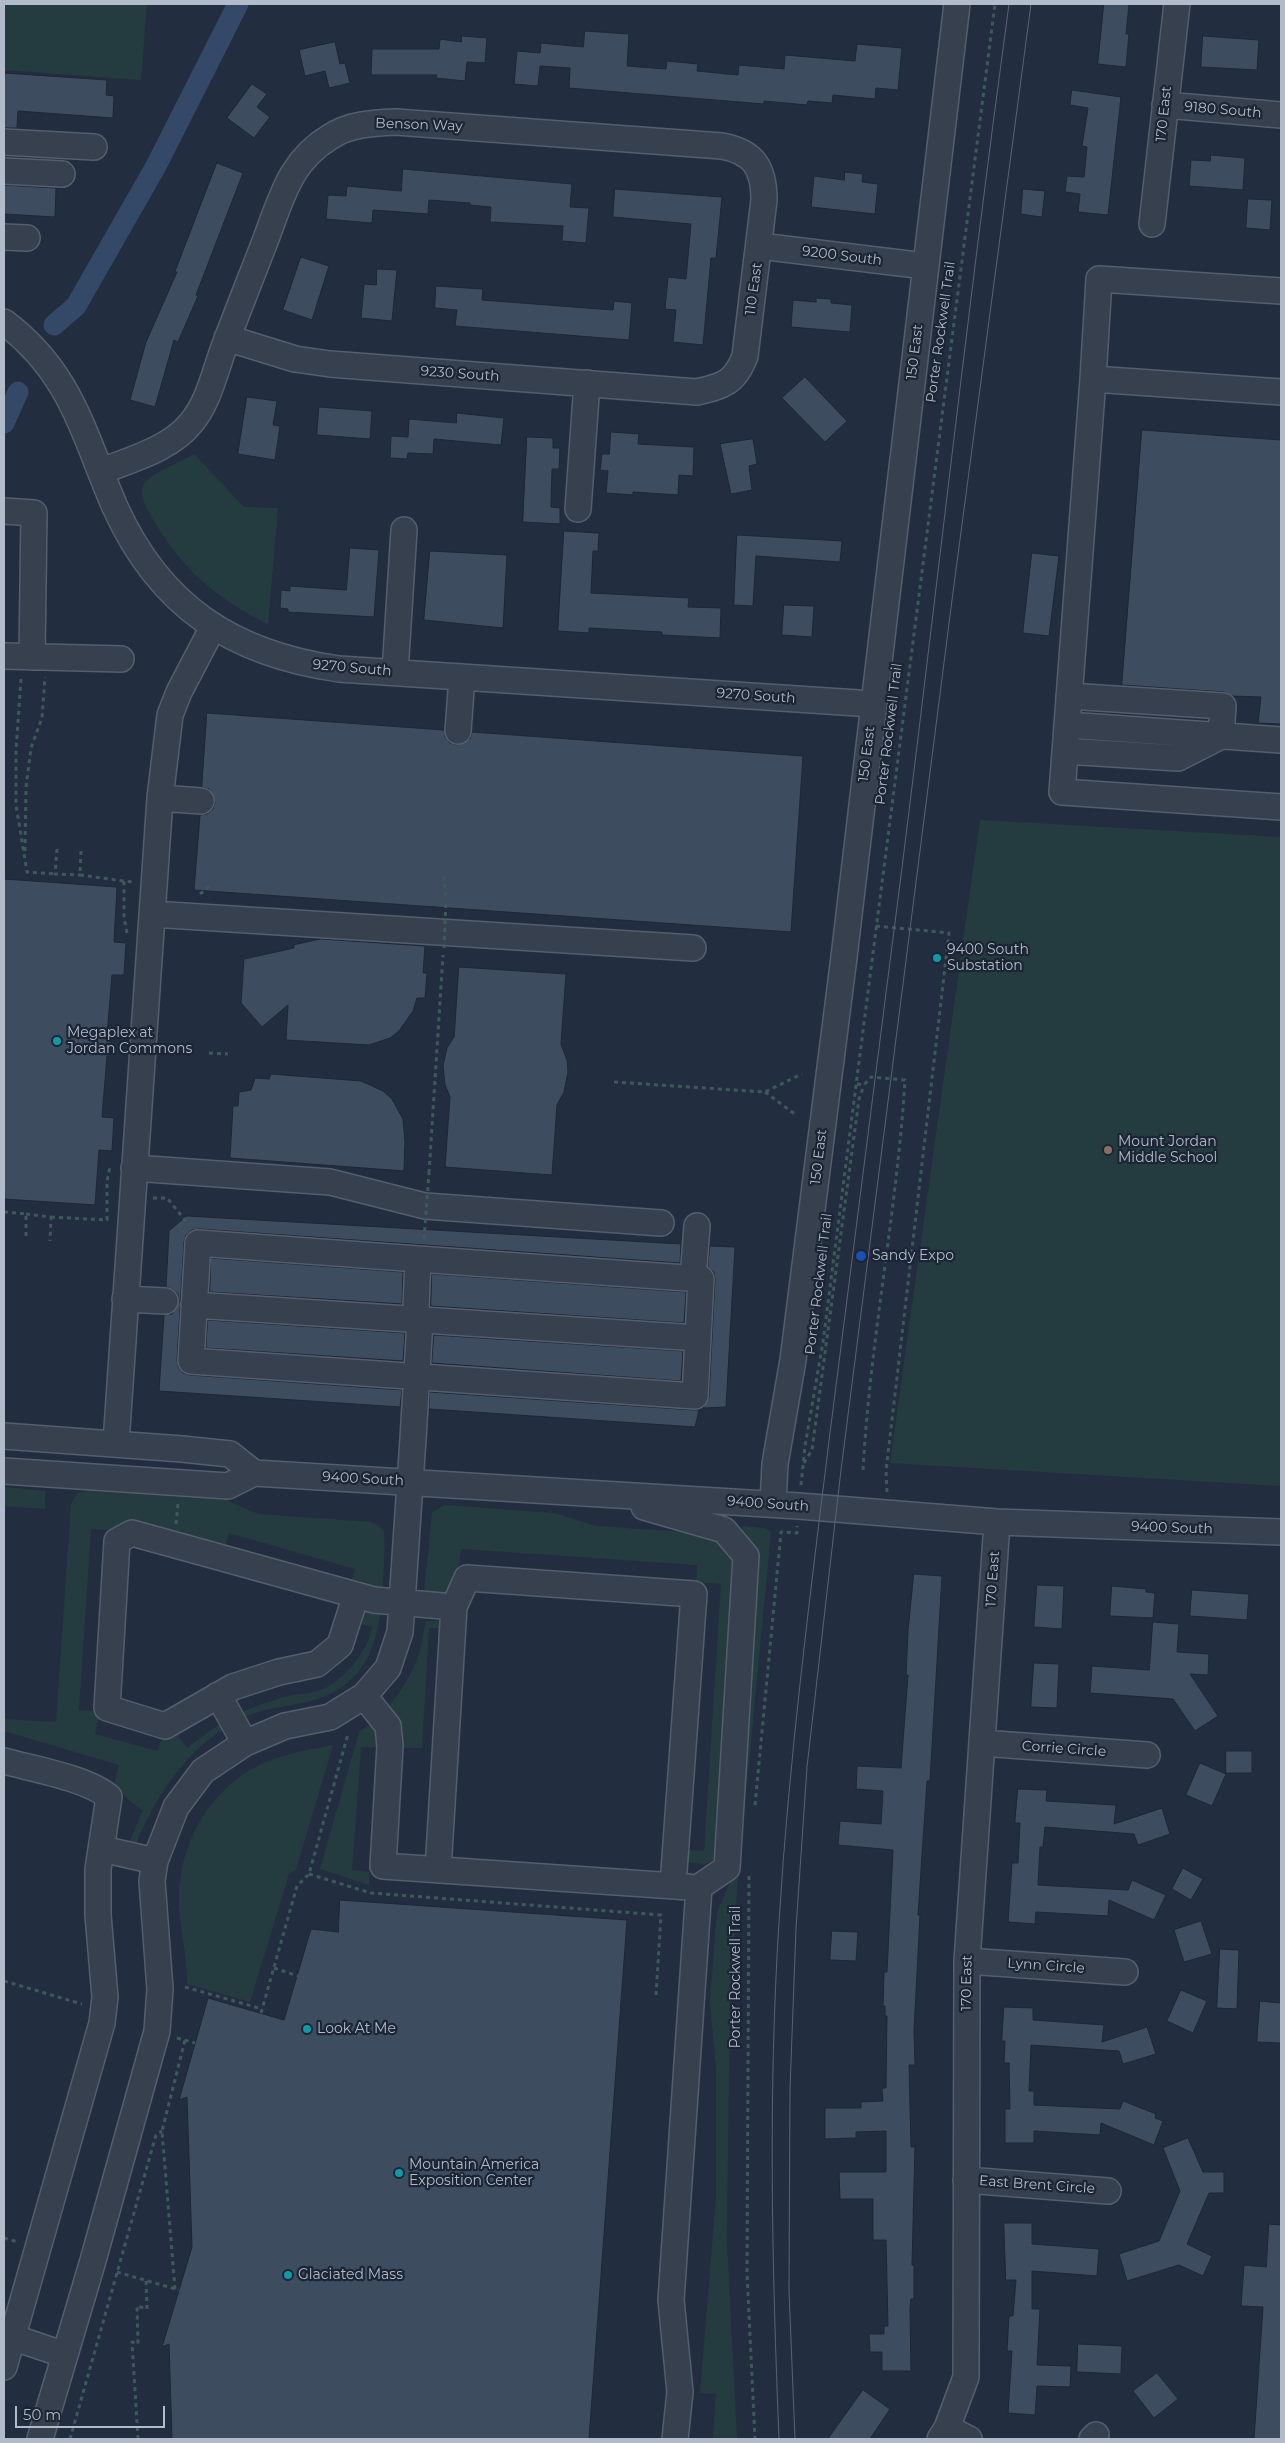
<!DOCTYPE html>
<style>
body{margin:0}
#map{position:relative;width:1285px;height:2443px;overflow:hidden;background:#222e3f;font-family:Montserrat,sans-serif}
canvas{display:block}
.frame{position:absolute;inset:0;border:5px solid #b2bbca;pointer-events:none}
.scale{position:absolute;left:15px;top:2406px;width:150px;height:22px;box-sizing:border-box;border:2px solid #b2bbca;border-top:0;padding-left:6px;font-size:15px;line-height:18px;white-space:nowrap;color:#b2bbca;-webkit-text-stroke:4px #1b2534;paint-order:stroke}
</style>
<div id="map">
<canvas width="1285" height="2443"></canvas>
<div class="frame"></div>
<div class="scale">50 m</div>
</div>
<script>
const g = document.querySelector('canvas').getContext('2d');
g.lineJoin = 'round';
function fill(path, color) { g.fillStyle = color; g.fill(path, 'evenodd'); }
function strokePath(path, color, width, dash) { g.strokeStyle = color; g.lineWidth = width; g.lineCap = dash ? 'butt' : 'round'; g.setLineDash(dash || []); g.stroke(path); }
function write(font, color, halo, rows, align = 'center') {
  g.font = font + ' Montserrat,sans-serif'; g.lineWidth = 4.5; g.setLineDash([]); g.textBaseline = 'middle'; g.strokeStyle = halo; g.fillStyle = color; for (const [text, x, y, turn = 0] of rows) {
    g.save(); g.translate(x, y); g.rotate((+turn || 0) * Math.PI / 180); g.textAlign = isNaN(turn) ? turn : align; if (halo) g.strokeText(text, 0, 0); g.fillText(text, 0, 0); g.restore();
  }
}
const green = new Path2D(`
 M 4,4 L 147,4 L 141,80 L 4,70 Z
 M 194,454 L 244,507 L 278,508 L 268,624 C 216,598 185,572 154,521 C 149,513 139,497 143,486 C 148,474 181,462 194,454 Z
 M 980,820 L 1281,837 L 1281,1486 L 890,1463 Z
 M 4,1487 L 45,1491 L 45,1509 L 4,1506 Z
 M 88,1491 L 226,1500 L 258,1514 L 371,1522 L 379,1526 L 384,1532 C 385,1549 384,1565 383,1582 C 381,1624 375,1671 332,1693 C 306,1707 273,1704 245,1717 C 191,1742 158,1791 136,1844 L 129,1843 L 143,1810 C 128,1802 126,1795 114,1784 L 119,1765 L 4,1731 L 4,1719 L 56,1722 L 71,1504 L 78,1493 ZM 131,1522 L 225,1547 L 229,1533 L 355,1569 L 351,1583 L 357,1623 L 372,1627 C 368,1651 343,1683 318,1691 C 309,1694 298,1694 288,1696 C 276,1699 263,1704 252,1708 C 228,1716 207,1733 187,1748 L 178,1735 L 163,1736 L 157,1751 L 95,1734 L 99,1716 L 95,1711 L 79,1710 L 91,1529 L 111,1530 L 121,1524 Z
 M 444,1505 L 554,1513 L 596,1526 L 700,1533 L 722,1543 L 733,1562 L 734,1576 L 715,1857 C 708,1868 696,1863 685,1861 L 686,1850 L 704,1851 L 721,1584 L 696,1582 L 697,1565 L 461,1549 L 458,1572 L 449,1593 L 424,1592 L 432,1513 Z
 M 744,1526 L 764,1528 L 771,1532 L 737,1888 L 729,2061 L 727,2242 L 737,2439 L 713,2439 L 716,2394 L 700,2393 L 716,2197 L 716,2069 L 710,2001 L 717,1912 L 734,1873 L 748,1543 L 741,1530 Z
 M 426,1621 L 447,1621 L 446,1628 L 429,1628 L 422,1748 L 361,1747 L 352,1870 L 369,1872 L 369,1885 L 320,1869 L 359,1732 C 384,1716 406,1688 417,1659 C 422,1648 423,1634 426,1621 Z
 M 333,1745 L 296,1870 L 289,1874 L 250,2002 L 187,1984 C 188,1956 179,1930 179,1901 C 178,1841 215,1779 274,1759 C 293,1752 314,1749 333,1745 Z`);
const canal = new Path2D(`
 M 54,325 L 76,306 L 156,166 L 238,4
 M 4,423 L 18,392`);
const building = new Path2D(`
 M 1104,4 L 1129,4 L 1126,34 L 1129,34 L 1126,67 L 1098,64 Z
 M 585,31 L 629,34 L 627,66 L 666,69 L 667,61 L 698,64 L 697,71 L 738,75 L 739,65 L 784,69 L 785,55 L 855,61 L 857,44 L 902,48 L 898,90 L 876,88 L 875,99 L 833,95 L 832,103 L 808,101 L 807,105 L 764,101 L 764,104 L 569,88 L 570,68 L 540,66 L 538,86 L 514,84 L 517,51 L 540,53 L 541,43 L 583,47 Z
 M 462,36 L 487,38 L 485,63 L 467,62 L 465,81 L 436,78 L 437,75 L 371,75 L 372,49 L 439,49 L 440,39 L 461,42 Z
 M 1203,36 L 1259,40 L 1257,70 L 1201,67 Z
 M 335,42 L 340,64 L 345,63 L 350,83 L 329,88 L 325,71 L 305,76 L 299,50 Z
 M 4,73 L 107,80 L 106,95 L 114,96 L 113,118 L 18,111 L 17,128 L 4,128 Z
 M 252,84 L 267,94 L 257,107 L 270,117 L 254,138 L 227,118 Z
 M 1072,90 L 1121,97 L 1108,215 L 1078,212 L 1080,194 L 1065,192 L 1067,176 L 1084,177 L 1087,147 L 1082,146 L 1088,108 L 1070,105 Z
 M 1211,155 L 1245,158 L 1243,190 L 1189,186 L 1191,160 L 1210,161 Z
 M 217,163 L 243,173 L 196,295 L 198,296 L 178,342 L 174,340 L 155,407 L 130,400 L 146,342 L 177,272 L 175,272 Z
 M 403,169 L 572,184 L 570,207 L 589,208 L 586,243 L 562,241 L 563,226 L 490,222 L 491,207 L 470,205 L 470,203 L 429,200 L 428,214 L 373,210 L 372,223 L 326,219 L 328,195 L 346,196 L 347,186 L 401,191 Z
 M 845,172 L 863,174 L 862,182 L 878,184 L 875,214 L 811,207 L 814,176 L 844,180 Z
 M 4,185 L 56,188 L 55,217 L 4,214 Z
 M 615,189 L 722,197 L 716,258 L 711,258 L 703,345 L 673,342 L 676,310 L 665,309 L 668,277 L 686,279 L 691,224 L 613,217 Z
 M 1023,189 L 1045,191 L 1042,217 L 1021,214 Z
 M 1248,199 L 1272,200 L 1270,230 L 1246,228 Z
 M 301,257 L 329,266 L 312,320 L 283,310 Z
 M 377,269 L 397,270 L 392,321 L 361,318 L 364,284 L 376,285 Z
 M 436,286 L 483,289 L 482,300 L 613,310 L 614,301 L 632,303 L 629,340 L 455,326 L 457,310 L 435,308 Z
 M 816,298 L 831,299 L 831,303 L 852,305 L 850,332 L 791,327 L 793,300 L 816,302 Z
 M 805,377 L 847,421 L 825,442 L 782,398 Z
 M 247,397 L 277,401 L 273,425 L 280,426 L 275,460 L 238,454 Z
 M 319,407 L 372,411 L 370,439 L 317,435 Z
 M 457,413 L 504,418 L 501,445 L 434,439 L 433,454 L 408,453 L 407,459 L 390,458 L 391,436 L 408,437 L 409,419 L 456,423 Z
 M 1142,430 L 1281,440 L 1281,724 L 1258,723 L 1261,697 L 1233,696 L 1224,692 L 1122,685 Z
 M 611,432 L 639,434 L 638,444 L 694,447 L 693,476 L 679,475 L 678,495 L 633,492 L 633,495 L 606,493 L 608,471 L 600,470 L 602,454 L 609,454 Z
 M 527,437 L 553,438 L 553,448 L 560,448 L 559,469 L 552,469 L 551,507 L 560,508 L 560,524 L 523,522 Z
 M 753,439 L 757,464 L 749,466 L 752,490 L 731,494 L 720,444 Z
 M 564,531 L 599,533 L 598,551 L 593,551 L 591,593 L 689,598 L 688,607 L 721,608 L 720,638 L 662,635 L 662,632 L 589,628 L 589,633 L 558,631 Z
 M 737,535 L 842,541 L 840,562 L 756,556 L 753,606 L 734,605 Z
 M 350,548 L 379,550 L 374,617 L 288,612 L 288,609 L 280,608 L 281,590 L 290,591 L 290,586 L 346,590 Z
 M 430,551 L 507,555 L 503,628 L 424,620 Z
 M 1032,553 L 1059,556 L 1049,636 L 1023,633 Z
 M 784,605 L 814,606 L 812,637 L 782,635 Z
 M 207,713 L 444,730 L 445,737 L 450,743 L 457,745 L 470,739 L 472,732 L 803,756 L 791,932 L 194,890 L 200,815 L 207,814 L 213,809 L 215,802 L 209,789 L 202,787 Z
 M 4,879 L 117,887 L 114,942 L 126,943 L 124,975 L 112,975 L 107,1035 L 112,1035 L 110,1056 L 107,1056 L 102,1117 L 114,1118 L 112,1151 L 99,1150 L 95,1205 L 4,1199 Z
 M 321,939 L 425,946 L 423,973 L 427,973 L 425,998 L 417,998 L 413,1011 L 399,1031 L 390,1038 L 369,1045 L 286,1040 L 288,1005 L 262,1027 L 241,1003 L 244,959 L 294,948 L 294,945 Z
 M 459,967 L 566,974 L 561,1044 L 567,1060 L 568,1072 L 564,1092 L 557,1105 L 552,1175 L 445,1167 L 450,1097 L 445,1085 L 443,1066 L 447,1048 L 454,1037 Z
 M 271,1074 L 361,1081 L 383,1091 L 392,1099 L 403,1119 L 405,1141 L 404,1171 L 230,1158 L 233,1106 L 238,1106 L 239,1092 L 251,1090 L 255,1078 L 269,1079 Z
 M 187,1216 L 681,1244 L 680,1263 L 199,1229 L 192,1230 L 186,1235 L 184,1242 L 177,1360 L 178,1367 L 183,1373 L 190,1375 L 402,1390 L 400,1407 L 159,1391 L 164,1315 L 172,1314 L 179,1302 L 178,1294 L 172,1289 L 166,1287 L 169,1231 Z
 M 710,1246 L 735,1247 L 726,1407 L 703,1408 L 709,1397 L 715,1280 L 714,1272 L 708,1267 Z
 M 211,1258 L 403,1272 L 402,1304 L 210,1292 Z
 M 432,1274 L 686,1292 L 684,1323 L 431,1306 Z
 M 208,1320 L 405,1333 L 403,1361 L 206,1348 Z
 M 434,1335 L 683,1351 L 681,1381 L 432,1363 Z
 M 430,1392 L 694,1410 L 699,1410 L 695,1427 L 429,1409 Z
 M 914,1574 L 942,1576 L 930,1781 L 927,1781 L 918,1915 L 920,1915 L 914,2031 L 915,2065 L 909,2065 L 911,2147 L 915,2147 L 912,2265 L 914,2265 L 914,2299 L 911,2299 L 910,2309 L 911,2371 L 882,2371 L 882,2352 L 870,2352 L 869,2334 L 884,2334 L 884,2326 L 888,2326 L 886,2240 L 873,2240 L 873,2199 L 840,2199 L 839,2172 L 886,2172 L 886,2131 L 856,2132 L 856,2138 L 825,2139 L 825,2108 L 861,2108 L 861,2102 L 883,2101 L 882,2088 L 886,2088 L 887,2016 L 885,2016 L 885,2006 L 883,2006 L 884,1972 L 887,1972 L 893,1850 L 838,1845 L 840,1821 L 881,1824 L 883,1791 L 856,1789 L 857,1766 L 901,1768 L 908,1675 L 906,1675 L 908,1631 Z
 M 1037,1585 L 1064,1586 L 1062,1629 L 1034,1627 Z
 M 1112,1586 L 1146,1589 L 1146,1592 L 1155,1593 L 1153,1618 L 1110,1616 Z
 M 1192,1590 L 1249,1594 L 1247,1620 L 1190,1616 Z
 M 1153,1622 L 1179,1624 L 1177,1652 L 1209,1654 L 1208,1675 L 1190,1674 L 1218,1716 L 1195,1731 L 1173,1699 L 1090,1693 L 1092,1666 L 1149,1670 Z
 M 1034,1663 L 1059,1664 L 1057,1708 L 1031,1707 Z
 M 1226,1751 L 1252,1751 L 1252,1773 L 1226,1773 Z
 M 1200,1763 L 1226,1774 L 1212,1806 L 1186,1795 Z
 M 1018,1789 L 1047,1790 L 1046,1801 L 1116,1805 L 1114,1824 L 1162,1808 L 1170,1834 L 1138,1845 L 1134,1834 L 1045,1827 L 1043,1847 L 1040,1847 L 1038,1885 L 1128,1890 L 1132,1880 L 1166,1895 L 1154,1920 L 1109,1900 L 1108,1916 L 1036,1912 L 1035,1924 L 1008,1922 L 1012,1863 L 1018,1863 L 1020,1823 L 1015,1823 Z
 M 1183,1868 L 1203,1879 L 1191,1900 L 1172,1889 Z
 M 340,1900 L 627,1920 L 589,2439 L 172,2439 L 169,2344 L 162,2347 L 192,2247 L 187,2097 L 179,2100 L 208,1998 L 284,2020 L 311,1929 L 338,1932 Z
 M 1201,1921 L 1212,1954 L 1184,1962 L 1174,1930 Z
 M 832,1931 L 858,1932 L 856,1961 L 830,1960 Z
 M 1220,1949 L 1239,1950 L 1237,2009 L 1217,2008 Z
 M 1181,1990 L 1207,2001 L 1193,2033 L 1167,2021 Z
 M 1260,2001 L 1281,2003 L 1281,2043 L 1257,2042 Z
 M 1004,2007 L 1033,2008 L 1033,2020 L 1104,2025 L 1102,2042 L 1147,2027 L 1156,2054 L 1123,2064 L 1119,2051 L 1031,2045 L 1029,2091 L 1034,2091 L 1034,2105 L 1120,2109 L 1123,2101 L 1156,2114 L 1155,2118 L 1163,2121 L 1154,2145 L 1101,2123 L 1100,2135 L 1034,2131 L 1034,2143 L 1005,2143 L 1005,2109 L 1010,2109 L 1009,2063 L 1004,2063 L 1005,2041 L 1002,2041 Z
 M 1188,2138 L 1203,2172 L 1224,2172 L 1224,2193 L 1209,2193 L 1187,2244 L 1212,2256 L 1203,2276 L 1179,2265 L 1127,2281 L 1119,2254 L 1159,2241 L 1180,2191 L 1163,2148 Z
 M 1004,2223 L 1032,2223 L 1032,2244 L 1099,2249 L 1097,2276 L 1032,2271 L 1032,2309 L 1040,2309 L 1037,2365 L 1071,2366 L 1070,2387 L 1037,2386 L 1035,2415 L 1008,2413 L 1012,2351 L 1007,2351 L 1009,2316 L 1013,2316 L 1016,2280 L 1006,2280 Z
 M 1269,2224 L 1281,2225 L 1281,2439 L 1254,2439 L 1263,2307 L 1241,2306 L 1244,2265 L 1266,2267 Z
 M 1078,2344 L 1122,2346 L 1121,2374 L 1077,2372 Z
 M 1157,2373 L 1178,2399 L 1154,2418 L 1133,2391 Z
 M 863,2390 L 890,2409 L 870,2439 L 828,2439 Z`);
const path = new Path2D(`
 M 21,679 L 16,750 L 16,805 L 27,872 L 55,874
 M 57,849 L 55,874 L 80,875
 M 25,851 L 26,787 L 31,748 L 42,718 L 45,677
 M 81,851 L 80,875 L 124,881
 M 444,876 L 446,900
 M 200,894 L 211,885
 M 876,926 L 949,933 L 886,1471 L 887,1493
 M 127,933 L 124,917 L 124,881 L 133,882
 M 111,1046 L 121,1047
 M 165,1050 L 182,1051
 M 209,1053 L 228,1054
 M 614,1082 L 765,1092 L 802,1074
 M 857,1084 L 864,1085 L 871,1077 L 905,1080 C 897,1211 870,1340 863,1471
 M 765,1092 L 796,1115
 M 429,1173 L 443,955
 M 153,1198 L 167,1198 L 189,1225
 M 4,1212 L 26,1214 L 26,1239
 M 26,1214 L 51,1217 L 50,1241
 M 51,1217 L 107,1220 L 107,1181 L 110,1167
 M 804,1463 L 812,1450 L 859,1099 L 864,1085
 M 801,1485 L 805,1446 L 823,1342 L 995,4
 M 176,1524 L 178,1503
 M 755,1805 L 781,1532 L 797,1533 L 797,1526
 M 309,1874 L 371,1893 L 661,1915 L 656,1995
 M 749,1876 L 747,2273 L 755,2439
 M 274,1968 L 298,1976
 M 4,1981 L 82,2004
 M 185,1987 L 262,2009
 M 261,2013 L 297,1886 L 309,1874 L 348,1734
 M 177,2038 L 195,2043
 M 4,2238 L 18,2242
 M 117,2272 L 179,2290
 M 175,2289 L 162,2131 L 185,2040
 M 70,2439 L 156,2135 L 162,2131
 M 138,2439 L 132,2342 L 138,2344 L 137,2306 L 147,2309 L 146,2280`);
const minor = new Path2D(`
 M 1165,105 L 1281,115
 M 4,142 L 94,147
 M 4,171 L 62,174
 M 1152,224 L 1177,4
 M 4,237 L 27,238
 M 760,246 L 925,266
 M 1281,291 L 1099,279 L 1093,379 L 1281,392
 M 4,322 C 72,373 83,434 115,507 C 160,607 233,654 339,669 L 873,704
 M 102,471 C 132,459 170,449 191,423 C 208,403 214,375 223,350 C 236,315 250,280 264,244 C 273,221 280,196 293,174 C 302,159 315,146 330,137 C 349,124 373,123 396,122 L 722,146 C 754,152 764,168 764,200 L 745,356 C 735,383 723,386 697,392 L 330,364 L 295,359 L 227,338
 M 578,509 L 587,383
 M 4,511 L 34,513 L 32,657
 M 4,656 L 121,659
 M 395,672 L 404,530
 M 1067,725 L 1093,379
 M 458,731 L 462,677
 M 1281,740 L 1067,725 L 1062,792 L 1281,807
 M 1065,751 L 1178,758 L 1221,736 L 1223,706 L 1069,696
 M 160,798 L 201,801
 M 152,914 L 693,948
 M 134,1168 L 330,1182 L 425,1206 L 661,1223
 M 693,1278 L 697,1226
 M 125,1299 L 165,1301
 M 194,1305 L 683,1337
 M 4,1436 L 182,1449 L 230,1454 L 254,1473
 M 116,1443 L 160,798 L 170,715 L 179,692 L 213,627
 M 4,1471 L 228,1486 L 254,1473 L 799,1506 L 997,1522 L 1281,1532
 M 773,1504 L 775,1464 L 793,1360 L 844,957 L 957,4
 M 644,1507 L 724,1530 L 746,1556 L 727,1868 L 699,1887 L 671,2300 L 680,2392 L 675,2439
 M 356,1595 L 340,1645 L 317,1664 L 279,1672 L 233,1687 L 165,1726 L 107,1708 L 117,1541 L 132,1533 L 356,1595 L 374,1600 L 454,1607 L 467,1578 L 694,1594 L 673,1885
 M 218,1695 L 245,1743
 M 364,1696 L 388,1726 L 390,1746 L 383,1866 L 689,1887
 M 982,1743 L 1147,1755
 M 4,1761 C 33,1769 87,1778 109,1797 L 98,1869 L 98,1915 L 105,1997 L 102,2023 L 4,2367
 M 102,1849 L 155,1861
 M 438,1870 L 454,1607
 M 967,1961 L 1125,1972
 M 966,2180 L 1108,2191
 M 12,2337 L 65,2355
 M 947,2428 L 969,2439
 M 40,2439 L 92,2264 L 157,2031 L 160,1989 L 152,1881 L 155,1861 L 176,1807 L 203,1771 L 245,1743 L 285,1726 L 330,1717 L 364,1696 L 388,1668 L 400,1632 L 413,1439 L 420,1321 L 416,1307 L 418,1259 L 198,1243 L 191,1361 L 695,1396 L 701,1279 L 418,1259
 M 940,2439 L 947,2428 L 966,2377 L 967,1961 L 997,1522
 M 1092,2439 L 1096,2435`);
const tram = new Path2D(`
 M 779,2439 C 772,2267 768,2095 779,1922 C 789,1758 810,1596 830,1433 C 849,1286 867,1140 886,993 C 929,664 964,333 1009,4
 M 795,2439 L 789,2291 L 790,2089 L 796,1928 L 807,1767 L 841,1470 L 952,600 L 1031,4`);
const pathBridge = new Path2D(`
 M 444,948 L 446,900
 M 424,1239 L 429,1173`);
const markers = [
 [937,958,5,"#0f9aa8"],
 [57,1041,5,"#0f9aa8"],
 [1108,1150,5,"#8d6e63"],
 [861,1256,6,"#1a4fb4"],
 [307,2029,5,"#0f9aa8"],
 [399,2173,5,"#0f9aa8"],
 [288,2275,5,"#0f9aa8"]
];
const streetNames = [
 ["9180 South",1223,110,5],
 ["170 East",1164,114,-84],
 ["Benson Way",419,125,2],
 ["9200 South",842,256,7],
 ["110 East",754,289,-82],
 ["Porter Rockwell Trail",941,332,-82],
 ["150 East",915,352,-83],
 ["9230 South",460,374,4],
 ["9270 South",352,668,5],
 ["9270 South",756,696,4],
 ["Porter Rockwell Trail",889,734,-83],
 ["150 East",867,754,-83],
 ["150 East",819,1157,-83],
 ["Porter Rockwell Trail",819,1284,-83],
 ["9400 South",363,1479,3],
 ["9400 South",768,1504,4],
 ["9400 South",1172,1528,2],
 ["170 East",993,1579,-86],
 ["Corrie Circle",1064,1749,4],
 ["Lynn Circle",1046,1966,4],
 ["Porter Rockwell Trail",736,1977,-90],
 ["170 East",967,1983,-89],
 ["East Brent Circle",1037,2185,4]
];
const poiNames = [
 ["9400 South",947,950],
 ["Substation",947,966],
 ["Megaplex at",67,1033],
 ["Jordan Commons",67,1049],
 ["Mount Jordan",1118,1142],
 ["Middle School",1118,1158],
 ["Sandy Expo",872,1256],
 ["Look At Me",317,2029],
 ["Mountain America",409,2165],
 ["Exposition Center",409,2181],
 ["Glaciated Mass",298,2275]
];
fill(green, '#243c40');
strokePath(canal, '#344868', 21);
fill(building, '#3d4c5f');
strokePath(building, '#1d2736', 1);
strokePath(minor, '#545e6d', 28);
strokePath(path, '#3f585a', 3, [4, 4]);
strokePath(minor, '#36404f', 25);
strokePath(tram, '#586476', 1);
strokePath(pathBridge, '#3f585a', 3, [4, 4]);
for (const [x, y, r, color] of markers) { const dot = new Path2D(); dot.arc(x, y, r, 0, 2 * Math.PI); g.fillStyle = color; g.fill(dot); strokePath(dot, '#1b2534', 2); }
write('14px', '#b2bbca', '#1b2534', streetNames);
write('14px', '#b2bbca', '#1b2534', poiNames, 'left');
</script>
